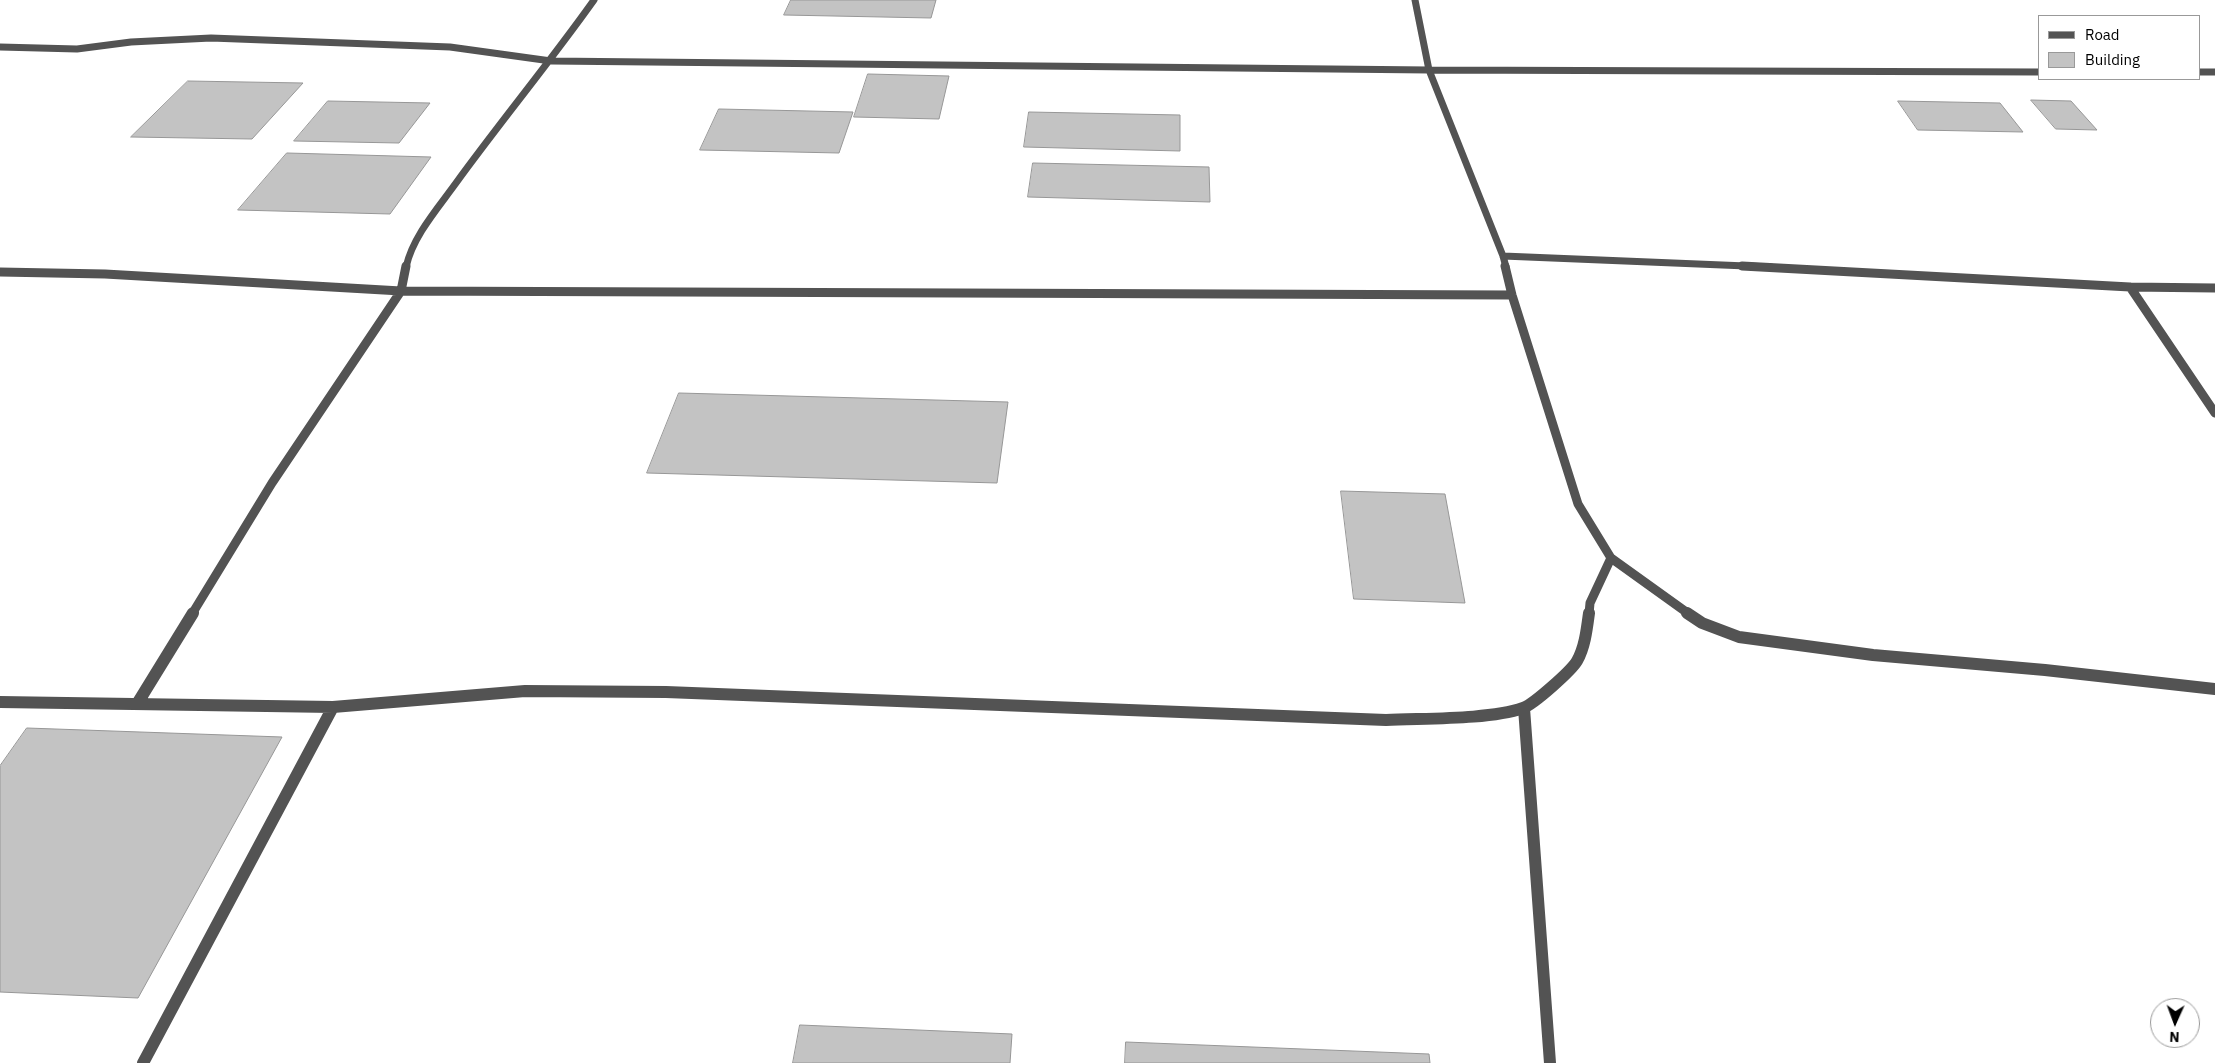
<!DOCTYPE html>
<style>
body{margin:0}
#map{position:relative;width:2215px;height:1063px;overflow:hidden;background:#fff;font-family:"IBM Plex Sans",sans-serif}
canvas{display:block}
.legend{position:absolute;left:2038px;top:15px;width:162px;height:65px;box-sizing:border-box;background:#fff;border:1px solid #999;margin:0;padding:6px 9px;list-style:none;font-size:15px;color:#000}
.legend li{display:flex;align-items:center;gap:10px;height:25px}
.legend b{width:25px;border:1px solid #999}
.north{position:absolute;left:2150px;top:998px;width:50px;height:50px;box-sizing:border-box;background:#fff;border:1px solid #999;border-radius:50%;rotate:182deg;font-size:14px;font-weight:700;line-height:20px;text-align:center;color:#000}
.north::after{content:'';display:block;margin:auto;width:18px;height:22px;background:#000;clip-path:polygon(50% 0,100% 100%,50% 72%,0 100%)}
</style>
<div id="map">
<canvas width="2215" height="1063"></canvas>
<ul class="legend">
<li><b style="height:6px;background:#535353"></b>Road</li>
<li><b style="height:14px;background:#c3c3c3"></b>Building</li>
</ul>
<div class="north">N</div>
</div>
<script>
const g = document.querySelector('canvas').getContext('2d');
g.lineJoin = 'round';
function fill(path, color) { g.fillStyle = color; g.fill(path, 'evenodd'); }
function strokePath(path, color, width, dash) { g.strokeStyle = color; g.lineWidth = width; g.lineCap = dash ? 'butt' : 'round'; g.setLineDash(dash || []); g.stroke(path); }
const building = new Path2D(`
 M 791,0 L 936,0 L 931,18 L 784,15 Z
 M 868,74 L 949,76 L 939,119 L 854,117 Z
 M 188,81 L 303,83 L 252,139 L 131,137 Z
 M 2031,100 L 2071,101 L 2097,130 L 2056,129 Z
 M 328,101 L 430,103 L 399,143 L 294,141 Z
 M 1898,101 L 2000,103 L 2023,132 L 1918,130 Z
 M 719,109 L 853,112 L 839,153 L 700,150 Z
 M 1029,112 L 1180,115 L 1180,151 L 1024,147 Z
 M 287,153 L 431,157 L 390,214 L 238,210 Z
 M 1033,163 L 1209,167 L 1210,202 L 1028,197 Z
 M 679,393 L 1008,402 L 997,483 L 647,473 Z
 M 1341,491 L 1445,494 L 1465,603 L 1354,599 Z
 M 27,728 L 282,737 L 138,998 L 0,992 L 0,766 Z
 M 800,1025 L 1012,1034 L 1010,1063 L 793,1063 Z
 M 1126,1042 L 1429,1054 L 1430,1063 L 1125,1063 Z`);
const streetFar2 = new Path2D(`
 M 1415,0 L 1429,70 L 1503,256 L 1506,267
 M 0,47 L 77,49 L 131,42 L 211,38 L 450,47 L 551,61 L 1429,70 L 2039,72
 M 2199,72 L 2215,72
 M 1503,256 L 1771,267
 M 406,267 C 413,236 438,208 456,183 C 501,121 550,62 594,0`);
const streetFar1 = new Path2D(`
 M 1505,266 L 1512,295 L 1578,504 L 1611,558 L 1590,603 L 1589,614
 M 1742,266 L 2130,287 L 2215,288
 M 0,272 L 105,274 L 401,291 L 1512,295
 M 2130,287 L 2215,413
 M 1611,558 L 1689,614
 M 192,614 L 272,483 L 401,291 L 406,266`);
const street = new Path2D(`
 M 1687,613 L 1702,623 L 1739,637 L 1873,655 L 2045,670 L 2215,689
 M 0,702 L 333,707 L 525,691 L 666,692 L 1386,720 C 1424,718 1488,720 1523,708 C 1534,704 1571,671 1577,661 C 1585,647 1587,628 1589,613
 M 137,704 L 193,613
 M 1524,708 L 1550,1063
 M 143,1063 L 333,707`);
fill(building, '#c3c3c3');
strokePath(building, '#979797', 1);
strokePath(streetFar2, '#535353', 7);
strokePath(streetFar1, '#535353', 9);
strokePath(street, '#535353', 12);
</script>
